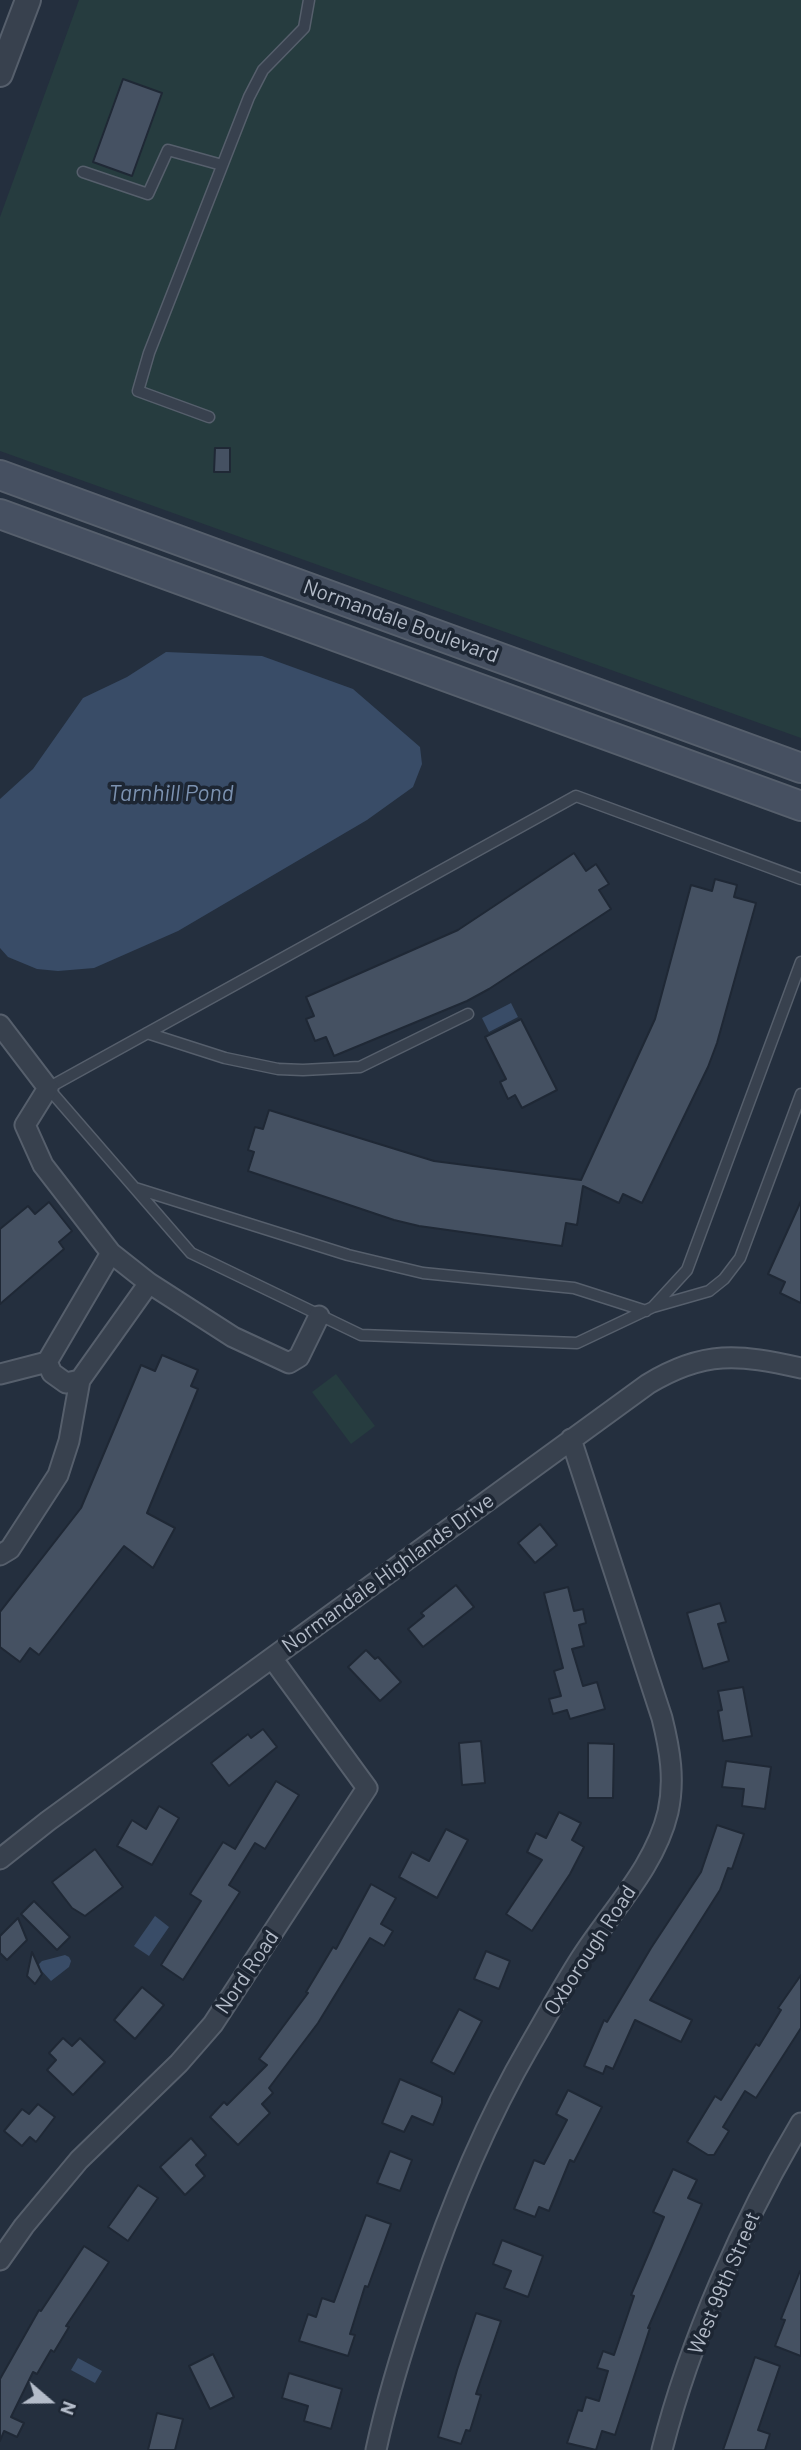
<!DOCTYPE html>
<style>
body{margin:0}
#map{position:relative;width:801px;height:2450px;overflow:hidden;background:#242f3e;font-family:Barlow,sans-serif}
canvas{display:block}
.north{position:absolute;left:14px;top:2366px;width:70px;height:70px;-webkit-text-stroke:5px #1d2633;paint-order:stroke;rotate:110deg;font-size:19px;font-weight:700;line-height:28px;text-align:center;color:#b4bcc9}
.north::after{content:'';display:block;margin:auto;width:24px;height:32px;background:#b4bcc9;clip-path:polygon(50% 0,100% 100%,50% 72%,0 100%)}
</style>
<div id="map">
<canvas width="801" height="2450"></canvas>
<div class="north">N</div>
</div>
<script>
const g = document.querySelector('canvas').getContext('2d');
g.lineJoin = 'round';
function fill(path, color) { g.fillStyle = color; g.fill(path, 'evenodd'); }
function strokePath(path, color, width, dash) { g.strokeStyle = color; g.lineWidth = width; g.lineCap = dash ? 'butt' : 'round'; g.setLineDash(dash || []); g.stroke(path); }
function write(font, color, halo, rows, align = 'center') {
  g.font = font + ' Barlow,sans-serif'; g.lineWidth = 7; g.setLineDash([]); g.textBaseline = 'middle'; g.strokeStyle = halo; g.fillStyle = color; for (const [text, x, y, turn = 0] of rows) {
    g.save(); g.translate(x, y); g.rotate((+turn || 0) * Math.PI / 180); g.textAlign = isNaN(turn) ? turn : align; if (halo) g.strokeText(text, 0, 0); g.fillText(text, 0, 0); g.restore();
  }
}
const green = new Path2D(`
 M 79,0 L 801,0 L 801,738 L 0,451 L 0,217 Z
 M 336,1374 L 375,1426 L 351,1444 L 312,1392 Z`);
const water = new Path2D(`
 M 166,652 L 262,656 L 353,689 L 420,747 L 422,764 L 413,787 L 367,820 L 178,931 L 94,968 L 58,971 L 37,969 L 8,957 L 0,948 L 0,799 L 33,769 L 83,698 L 127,677 Z
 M 511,1003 L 518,1017 L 489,1032 L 482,1018 Z
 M 155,1916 L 169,1927 L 149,1956 L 134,1946 Z
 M 65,1955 L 69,1957 L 71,1961 L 69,1967 L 51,1981 L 40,1969 L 39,1964 L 42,1961 Z
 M 78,2358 L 102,2371 L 95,2383 L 71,2370 Z`);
const building = new Path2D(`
 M 123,79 L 162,93 L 132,176 L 93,162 Z
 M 215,448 L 230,448 L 230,472 L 214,472 Z
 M 574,853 L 586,871 L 596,864 L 609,884 L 599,890 L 611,909 L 489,989 L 467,1001 L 334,1056 L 326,1037 L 315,1041 L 306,1019 L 314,1016 L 306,997 L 458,930 Z
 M 715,879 L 737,885 L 734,897 L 756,903 L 717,1043 L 708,1067 L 642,1203 L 623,1194 L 619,1203 L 583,1186 L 577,1225 L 566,1223 L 562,1246 L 419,1226 L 394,1220 L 248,1171 L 254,1152 L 248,1150 L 255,1127 L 263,1129 L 269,1110 L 434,1161 L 581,1180 L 655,1019 L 691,885 L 712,891 Z
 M 521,1019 L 557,1090 L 522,1108 L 515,1095 L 508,1099 L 500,1082 L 506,1079 L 485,1037 Z
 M 801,1201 L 801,1303 L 780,1293 L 785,1282 L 768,1274 Z
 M 49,1202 L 72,1231 L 59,1242 L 64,1249 L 0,1304 L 0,1229 L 28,1206 L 35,1214 Z
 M 162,1355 L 198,1370 L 191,1386 L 198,1389 L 147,1513 L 175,1528 L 153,1568 L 124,1546 L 39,1655 L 30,1648 L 20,1662 L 0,1647 L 0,1612 L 81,1508 L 141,1365 L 155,1371 Z
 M 540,1524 L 557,1545 L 535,1563 L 518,1543 Z
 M 456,1585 L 474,1607 L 423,1647 L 408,1629 L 424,1616 L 421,1613 Z
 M 568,1587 L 574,1611 L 583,1609 L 586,1623 L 579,1625 L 584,1646 L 572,1649 L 583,1686 L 597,1682 L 605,1709 L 570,1719 L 567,1710 L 553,1714 L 549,1699 L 561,1696 L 554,1671 L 563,1668 L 544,1593 Z
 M 720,1603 L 726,1622 L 718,1624 L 729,1661 L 703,1669 L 687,1613 Z
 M 366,1650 L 375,1659 L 378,1657 L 401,1682 L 380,1701 L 348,1667 Z
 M 743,1687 L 752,1736 L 723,1741 L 718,1711 L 722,1710 L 718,1691 Z
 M 263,1729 L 277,1747 L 229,1786 L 211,1763 L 248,1734 L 251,1738 Z
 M 481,1741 L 485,1783 L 462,1785 L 459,1743 Z
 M 588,1743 L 614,1744 L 613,1798 L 588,1798 Z
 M 726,1761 L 771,1767 L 765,1809 L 742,1806 L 744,1789 L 722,1787 Z
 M 276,1781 L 299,1795 L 265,1849 L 255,1843 L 229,1885 L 240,1892 L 183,1980 L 161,1965 L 201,1901 L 190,1894 L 223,1842 L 235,1849 Z
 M 159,1806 L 179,1818 L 152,1865 L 117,1846 L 132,1820 L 146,1829 Z
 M 559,1812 L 581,1823 L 572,1840 L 584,1847 L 570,1874 L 532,1931 L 506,1914 L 542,1860 L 527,1852 L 536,1833 L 546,1838 Z
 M 717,1825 L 744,1834 L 732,1869 L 728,1868 L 720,1890 L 650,2000 L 692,2020 L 681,2042 L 635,2020 L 613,2069 L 606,2066 L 603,2074 L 584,2066 L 604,2020 L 607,2022 L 651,1948 L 701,1872 Z
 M 446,1829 L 468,1840 L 437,1898 L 399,1877 L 412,1852 L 429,1861 Z
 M 95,1849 L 123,1887 L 85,1916 L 72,1908 L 52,1882 Z
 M 371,1884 L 396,1898 L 381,1924 L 393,1931 L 384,1946 L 370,1938 L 318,2023 L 269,2088 L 273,2093 L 262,2104 L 270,2113 L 238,2145 L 210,2117 L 224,2102 L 227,2105 L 267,2065 L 259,2059 L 308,1993 L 306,1992 L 333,1947 L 336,1949 Z
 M 34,1901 L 70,1937 L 57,1950 L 21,1914 Z
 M 18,1918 L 27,1940 L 7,1960 L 0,1953 L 0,1936 Z
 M 486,1951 L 510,1961 L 499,1989 L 474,1979 Z
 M 32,1952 L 42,1974 L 35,1984 L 27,1976 Z
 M 801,1975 L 801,2028 L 756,2098 L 745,2091 L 723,2127 L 729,2131 L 714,2155 L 708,2155 L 687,2142 L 715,2096 L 721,2100 L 756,2044 L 759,2046 L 781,2010 L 778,2008 Z
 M 142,1987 L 164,2005 L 135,2039 L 114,2020 Z
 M 459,2009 L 482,2021 L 454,2074 L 431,2062 Z
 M 63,2038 L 72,2046 L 80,2038 L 105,2062 L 73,2095 L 47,2070 L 56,2060 L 49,2053 Z
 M 400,2079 L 442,2097 L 442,2103 L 433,2125 L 412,2116 L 404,2132 L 382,2123 Z
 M 568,2090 L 602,2107 L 574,2162 L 570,2160 L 549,2211 L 539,2207 L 535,2217 L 514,2209 L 534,2160 L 544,2164 L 567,2120 L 556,2114 Z
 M 38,2104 L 55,2117 L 36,2142 L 30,2137 L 22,2146 L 4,2131 L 22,2109 L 29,2114 Z
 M 191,2138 L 206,2155 L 196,2165 L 205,2176 L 185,2195 L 160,2167 Z
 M 390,2151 L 412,2160 L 400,2191 L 377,2183 Z
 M 673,2169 L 697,2180 L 688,2198 L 702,2204 L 648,2328 L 650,2328 L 615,2435 L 602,2431 L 596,2450 L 567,2443 L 578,2410 L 582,2411 L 586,2397 L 599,2401 L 608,2371 L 597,2368 L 603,2351 L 614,2355 L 634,2296 L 631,2295 L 664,2217 L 653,2212 Z
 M 138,2185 L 158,2198 L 128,2241 L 108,2227 Z
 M 366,2215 L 391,2224 L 368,2287 L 365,2286 L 350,2334 L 355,2335 L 348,2356 L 299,2341 L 308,2314 L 316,2317 L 322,2298 L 334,2302 Z
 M 502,2240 L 543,2256 L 528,2297 L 504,2288 L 511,2271 L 493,2264 Z
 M 84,2246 L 109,2262 L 66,2326 L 69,2327 L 54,2352 L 51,2350 L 37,2374 L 33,2372 L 11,2417 L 24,2423 L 17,2437 L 4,2431 L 0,2441 L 0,2379 L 39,2310 L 41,2311 Z
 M 800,2271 L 801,2271 L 801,2356 L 775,2346 L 785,2320 L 781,2319 Z
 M 476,2313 L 501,2321 L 476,2394 L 481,2395 L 470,2431 L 466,2430 L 461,2444 L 438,2437 L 457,2370 Z
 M 213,2354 L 234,2397 L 210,2409 L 189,2366 Z
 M 755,2357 L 780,2366 L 758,2430 L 770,2434 L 765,2450 L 723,2450 Z
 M 289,2373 L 342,2389 L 331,2429 L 304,2421 L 308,2406 L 282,2398 Z
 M 157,2413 L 183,2419 L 175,2450 L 148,2450 Z`);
const service = new Path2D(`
 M 83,172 L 148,194 L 168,150 L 222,165
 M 209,417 L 138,391 L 149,353 L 249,97 L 263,70 L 304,28 L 309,0
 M 801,879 L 576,796 L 48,1088 L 191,1253 L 361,1335 L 577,1343 L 653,1307 L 687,1270 L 801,962
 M 147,1033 L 225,1058 L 278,1069 L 303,1070 L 360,1067 L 468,1014
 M 135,1188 L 348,1255 L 423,1273 L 574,1288 L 646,1311
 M 653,1307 L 709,1291 L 724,1279 L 740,1258 L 801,1094`);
const minor = new Path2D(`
 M 0,1025 L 48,1088 L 25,1125 L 43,1165 L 111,1253 L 47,1362 L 52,1373 L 66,1383 L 80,1380 L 149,1283 L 233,1337 L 289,1363 L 299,1357 L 319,1316
 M 111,1253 L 149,1283
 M 0,1374 L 47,1362
 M 0,1555 L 10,1549 L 58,1475 L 69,1441 L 80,1380
 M 0,1859 L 48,1821 L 648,1384 C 704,1350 739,1354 801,1368
 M 0,2260 L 24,2226 L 79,2160 L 179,2063 L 213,2024 L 367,1788 L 272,1658
 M 376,2450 C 387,2398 403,2347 420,2297 C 449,2210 484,2124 530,2045 C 547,2016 563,1986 581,1958 C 611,1911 655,1867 668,1812 C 675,1780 670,1750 662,1718 L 571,1439
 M 662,2450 C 689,2342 744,2218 801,2123`);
const tertiary = new Path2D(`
 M 0,74 L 28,0`);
const secondary = new Path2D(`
 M 0,475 L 801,768
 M 0,514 L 801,806`);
const streetNames = [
 ["Normandale Boulevard",401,621,20],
 ["Normandale Highlands Drive",388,1573,-36],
 ["Oxborough Road",590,1950,-57],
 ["Nord Road",247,1972,-56],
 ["West 99th Street",724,2283,-67]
];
const waterNames = [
 ["Tarnhill Pond",171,793]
];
fill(green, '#263c3f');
fill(water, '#394c67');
fill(building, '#455162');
strokePath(building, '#1f2835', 2);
strokePath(service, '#565f6c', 13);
strokePath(minor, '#565f6c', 23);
strokePath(tertiary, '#565f6c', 28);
strokePath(secondary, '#565f6c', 32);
strokePath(service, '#38414e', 10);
strokePath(minor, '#38414e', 19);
strokePath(tertiary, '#38414e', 24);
strokePath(secondary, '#465061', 28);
write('21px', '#b4bcc9', '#1d2633', streetNames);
write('italic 23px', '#7c92b1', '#1d2633', waterNames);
</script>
